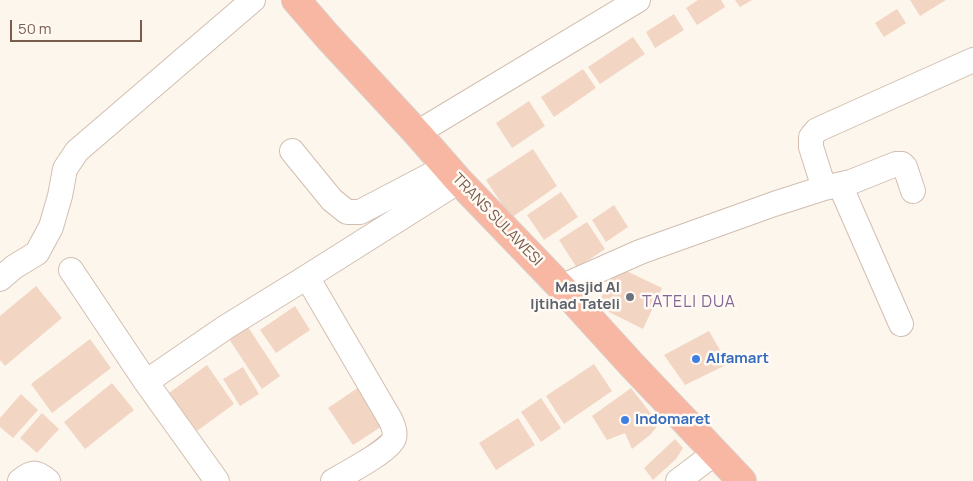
<!DOCTYPE html>
<style>
body{margin:0}
#map{position:relative;width:973px;height:481px;overflow:hidden;background:#fdf6ec;font-family:Manrope,sans-serif}
canvas{display:block}
.scale{position:absolute;left:10px;top:20px;width:132px;height:22px;box-sizing:border-box;border:2px solid #7a5c4d;border-top:0;padding-left:6px;font-size:15px;line-height:18px;white-space:nowrap;color:#7a5c4d;-webkit-text-stroke:4px #fffaf3;paint-order:stroke}
</style>
<div id="map">
<canvas width="973" height="481"></canvas>
<div class="scale">50 m</div>
</div>
<script>
const g = document.querySelector('canvas').getContext('2d');
g.lineJoin = 'round';
function fill(path, color) { g.fillStyle = color; g.fill(path, 'evenodd'); }
function strokePath(path, color, width, dash) { g.strokeStyle = color; g.lineWidth = width; g.lineCap = dash ? 'butt' : 'round'; g.setLineDash(dash || []); g.stroke(path); }
function write(font, color, halo, rows, align = 'center') {
  g.font = font + ' Manrope,sans-serif'; g.lineWidth = 5; g.setLineDash([]); g.textBaseline = 'middle'; g.strokeStyle = halo; g.fillStyle = color; for (const [text, x, y, turn = 0] of rows) {
    g.save(); g.translate(x, y); g.rotate((+turn || 0) * Math.PI / 180); g.textAlign = isNaN(turn) ? turn : align; if (halo) g.strokeText(text, 0, 0); g.fillText(text, 0, 0); g.restore();
  }
}
const building = new Path2D(`
 M 698,0 L 721,0 L 725,7 L 697,25 L 686,8 Z
 M 735,0 L 752,0 L 740,7 Z
 M 910,0 L 946,0 L 920,16 Z
 M 897,9 L 906,23 L 884,37 L 875,23 Z
 M 674,14 L 684,30 L 655,48 L 646,32 Z
 M 633,37 L 645,54 L 600,84 L 588,67 Z
 M 583,69 L 596,88 L 554,117 L 541,97 Z
 M 529,101 L 545,126 L 512,148 L 496,123 Z
 M 533,149 L 557,186 L 511,218 L 486,180 Z
 M 561,192 L 578,217 L 544,240 L 527,215 Z
 M 614,205 L 628,227 L 606,242 L 592,220 Z
 M 587,222 L 605,249 L 577,268 L 559,240 Z
 M 616,266 L 662,288 L 643,329 L 597,306 Z
 M 36,286 L 62,318 L 5,366 L 0,360 L 0,316 Z
 M 295,306 L 310,330 L 276,353 L 260,330 Z
 M 248,327 L 280,376 L 262,389 L 229,339 Z
 M 709,331 L 728,364 L 685,385 L 664,355 Z
 M 90,339 L 111,368 L 52,413 L 31,384 Z
 M 594,364 L 612,391 L 564,424 L 546,396 Z
 M 207,365 L 234,404 L 197,431 L 169,393 Z
 M 243,367 L 259,394 L 240,406 L 223,379 Z
 M 112,383 L 134,410 L 85,449 L 64,422 Z
 M 359,387 L 384,425 L 353,445 L 328,408 Z
 M 631,388 L 659,424 L 650,435 L 632,449 L 625,433 L 607,440 L 592,416 Z
 M 21,394 L 38,410 L 13,438 L 0,427 L 0,418 Z
 M 541,398 L 561,428 L 541,442 L 521,412 Z
 M 42,413 L 59,429 L 37,453 L 20,438 Z
 M 518,418 L 535,445 L 496,470 L 479,443 Z
 M 675,439 L 683,448 L 676,459 L 653,480 L 644,468 Z`);
const minor = new Path2D(`
 M 417,133 L 638,0
 M 292,151 L 332,200 L 347,212 L 360,212 L 446,167
 M 840,185 L 901,324
 M 824,188 L 811,147 L 811,137 L 817,130 L 973,60
 M 71,270 L 146,382 L 217,481
 M 0,279 L 14,267 L 37,253 L 51,227 L 60,196 L 65,169 L 77,151 L 253,0
 M 561,287 L 640,252 L 774,204 L 824,188 L 851,182 L 896,164 L 902,164 L 905,167 L 913,191
 M 146,382 L 226,327 L 307,277
 M 20,481 C 32,471 36,471 48,481
 M 333,481 C 345,474 391,450 394,438 C 396,432 393,425 390,419 L 307,277 L 459,181
 M 678,481 L 715,453`);
const highway = new Path2D(`
 M 296,0 L 328,37 L 417,133 L 459,181 L 561,287 L 631,364 L 742,481`);
const markers = [
 [630,297,5,"#6b7280"],
 [696,359,5,"#3f7fe0"],
 [625,420,5,"#3f7fe0"]
];
const streetNames = [
 ["TRANS SULAWESI",497,220,46]
];
const worshipNames = [
 ["Masjid Al",620,288],
 ["Ijtihad Tateli",620,305]
];
const shopNames = [
 ["Alfamart",706,359],
 ["Indomaret",635,420]
];
const neighbourhoodNames = [
 ["TATELI DUA",689,303]
];
fill(building, '#f3d5c3');
strokePath(minor, '#d1beb0', 26);
strokePath(highway, '#dad1cd', 30);
strokePath(minor, '#fff', 24);
strokePath(highway, '#f7b7a3', 28);
for (const [x, y, r, color] of markers) { const dot = new Path2D(); dot.arc(x, y, r, 0, 2 * Math.PI); g.fillStyle = color; g.fill(dot); strokePath(dot, '#fffaf3', 2); }
write('15px', '#7a5c4d', '#fffaf3', streetNames);
write('bold 15px', '#5b616d', '#fffaf3', worshipNames, 'right');
write('bold 15px', '#366cbe', '#fffaf3', shopNames, 'left');
g.letterSpacing = '1px';
write('16px', '#846695', '#fffaf3', neighbourhoodNames);
g.letterSpacing = '0px';
</script>
